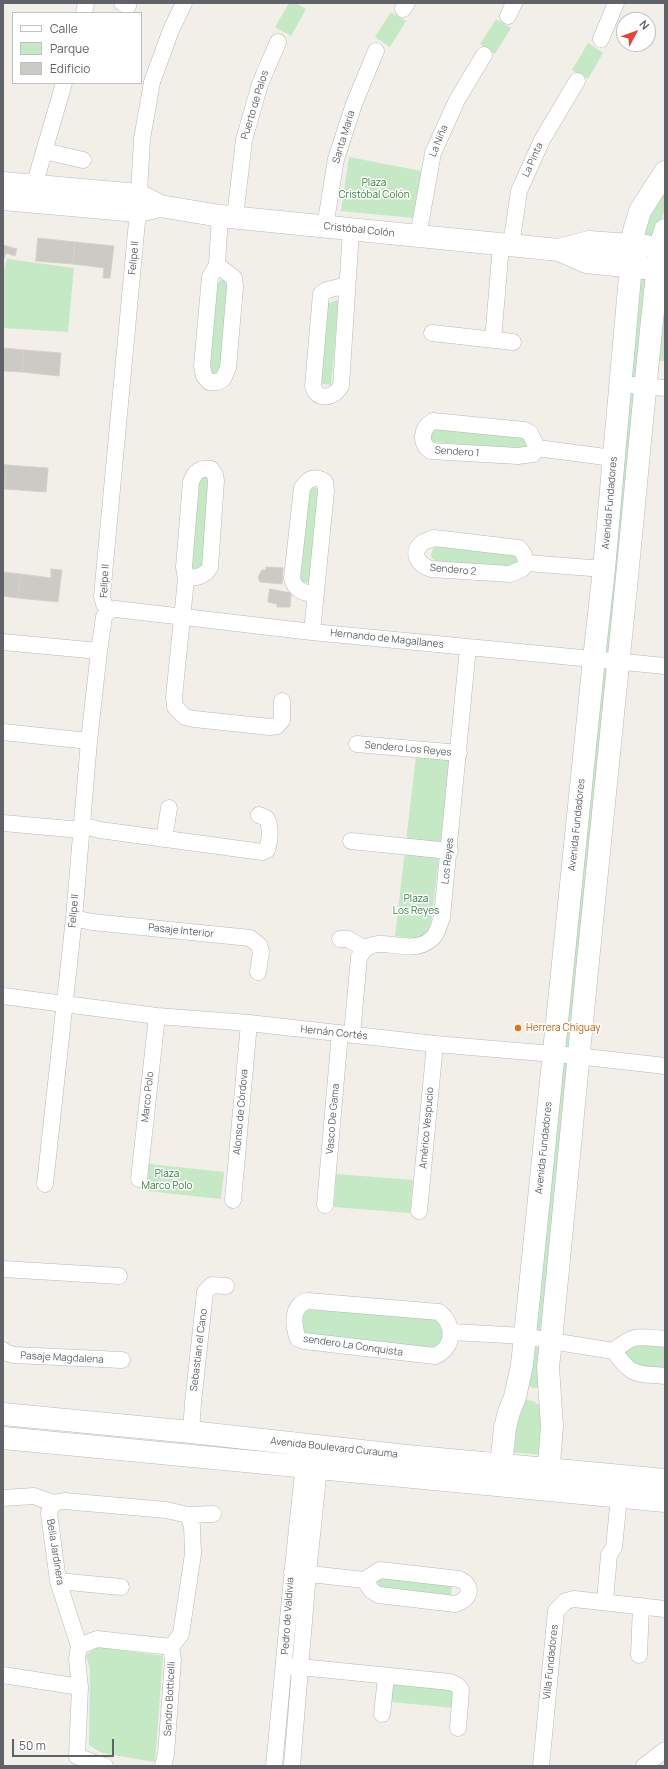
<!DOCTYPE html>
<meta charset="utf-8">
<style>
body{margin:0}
#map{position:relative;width:668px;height:1769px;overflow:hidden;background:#f1efe8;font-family:Manrope,sans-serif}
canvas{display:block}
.frame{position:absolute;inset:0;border:4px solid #5f6368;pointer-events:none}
.legend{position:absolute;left:12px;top:12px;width:130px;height:72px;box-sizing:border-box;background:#fff;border:1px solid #bfc1c3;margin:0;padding:5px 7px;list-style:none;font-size:12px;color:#5f6368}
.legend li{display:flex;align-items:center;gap:8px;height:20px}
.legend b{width:20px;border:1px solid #bfc1c3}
.north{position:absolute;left:616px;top:12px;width:40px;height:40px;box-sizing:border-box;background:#fff;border:1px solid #bfc1c3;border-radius:50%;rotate:49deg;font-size:11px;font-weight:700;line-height:16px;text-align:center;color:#5f6368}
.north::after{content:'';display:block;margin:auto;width:14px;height:18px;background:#ea4335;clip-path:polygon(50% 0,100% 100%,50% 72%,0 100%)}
.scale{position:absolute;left:12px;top:1739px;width:102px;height:18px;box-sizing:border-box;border:2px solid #5f6368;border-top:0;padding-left:5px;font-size:12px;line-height:14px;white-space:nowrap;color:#5f6368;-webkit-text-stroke:3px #fff;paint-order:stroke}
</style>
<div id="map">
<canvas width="668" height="1769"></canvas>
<div class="frame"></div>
<ul class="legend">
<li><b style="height:5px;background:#fff"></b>Calle</li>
<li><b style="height:11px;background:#c5e8c5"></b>Parque</li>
<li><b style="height:11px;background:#cccac5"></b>Edificio</li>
</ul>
<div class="north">N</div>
<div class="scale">50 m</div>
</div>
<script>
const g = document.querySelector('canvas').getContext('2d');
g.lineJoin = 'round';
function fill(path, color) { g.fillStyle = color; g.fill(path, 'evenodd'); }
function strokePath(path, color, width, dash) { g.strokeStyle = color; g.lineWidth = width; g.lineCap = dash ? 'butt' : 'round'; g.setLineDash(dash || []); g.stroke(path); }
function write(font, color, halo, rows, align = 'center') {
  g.font = font + ' Manrope,sans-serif'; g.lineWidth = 3; g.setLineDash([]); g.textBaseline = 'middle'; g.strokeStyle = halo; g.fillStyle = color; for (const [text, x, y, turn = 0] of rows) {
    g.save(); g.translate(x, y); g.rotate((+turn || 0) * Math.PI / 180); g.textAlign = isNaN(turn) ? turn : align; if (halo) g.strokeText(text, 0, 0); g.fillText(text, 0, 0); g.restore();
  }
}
const green = new Path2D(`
 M 289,3 L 295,3 L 306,9 L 291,36 L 275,27 Z
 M 391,12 L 406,21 L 390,47 L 375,37 Z
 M 496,19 L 511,28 L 495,54 L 480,44 Z
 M 588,43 L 603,53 L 588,79 L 572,70 Z
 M 349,157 L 421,171 L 413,218 L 341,211 Z
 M 665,182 L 665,210 L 654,240 L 643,239 L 646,213 Z
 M 7,259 L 74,268 L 68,332 L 3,328 L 3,273 Z
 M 638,272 L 652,274 L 641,377 L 627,378 Z
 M 221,280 L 227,280 L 230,284 L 222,371 L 218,374 L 212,373 L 209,368 L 217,284 Z
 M 665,293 L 665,361 L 657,361 Z
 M 339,300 L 331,385 L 319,383 L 325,304 Z
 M 633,392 L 640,397 L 614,654 L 599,652 L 625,395 Z
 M 435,426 L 529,437 L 532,443 L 527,450 L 433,442 L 430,440 L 429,429 Z
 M 209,475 L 204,566 C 199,569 197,570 191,567 L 195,479 Z
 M 313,487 L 319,489 L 311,583 L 301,582 L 299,577 L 305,493 Z
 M 435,545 L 520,556 L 518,568 L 437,562 L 432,558 L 431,554 Z
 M 605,667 L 612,671 L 575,1046 L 567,1048 L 559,1044 L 598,669 Z
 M 416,756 L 450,759 L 431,925 L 429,931 L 420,939 L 395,936 Z
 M 565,1063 L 572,1066 L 545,1331 L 538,1332 L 530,1329 L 558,1065 Z
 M 149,1164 L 224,1172 L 221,1199 L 147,1191 Z
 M 336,1174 L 413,1180 L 410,1213 L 334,1207 Z
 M 303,1308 L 430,1315 L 443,1323 L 442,1345 L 438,1350 L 308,1336 L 300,1329 Z
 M 629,1344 L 665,1344 L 665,1371 L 632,1367 L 623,1349 Z
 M 538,1347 L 545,1352 L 541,1387 L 533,1388 L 525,1383 L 528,1349 Z
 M 526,1400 L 533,1401 L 542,1407 L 543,1455 L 509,1452 L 522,1402 Z
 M 386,1576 L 452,1583 L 451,1598 L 380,1588 L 377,1581 Z
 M 97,1647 L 163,1656 L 155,1762 L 102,1753 L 89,1745 L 90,1669 L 86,1655 Z
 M 393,1683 L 455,1689 L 454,1708 L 391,1702 Z`);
const building = new Path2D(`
 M 38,238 L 75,242 L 73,264 L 36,261 Z
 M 75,242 L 114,246 L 110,278 L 103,278 L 104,268 L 73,264 Z
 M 3,245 L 17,249 L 15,256 L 6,253 L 3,262 Z
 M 3,348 L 24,350 L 22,372 L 3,371 Z
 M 24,350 L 61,353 L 59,376 L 22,372 Z
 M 3,464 L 7,465 L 5,489 L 3,489 Z
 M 7,465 L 48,468 L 46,492 L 5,489 Z
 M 266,567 L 283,568 L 282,584 L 260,582 L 258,577 L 262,570 L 266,570 Z
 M 51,569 L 62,570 L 58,602 L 18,598 L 21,574 L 51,578 Z
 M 3,572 L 21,574 L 18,598 L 3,596 Z
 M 270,589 L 291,593 L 290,607 L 277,607 L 277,604 L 268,602 Z`);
const street = new Path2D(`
 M 122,3 L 128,6
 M 403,9 L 407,3
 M 84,13 L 86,3
 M 508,16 L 514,3
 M 601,39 L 616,3
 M 44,151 L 83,160
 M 34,186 L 64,83
 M 235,217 L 244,140 L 260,84 L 278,42
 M 325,227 L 336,159 L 354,104 L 376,51
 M 418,236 L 433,153 L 457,100 L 484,55
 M 511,246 L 519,191 L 542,140 L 577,81
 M 217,265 L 234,278 L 235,287 L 228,368 L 223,379 L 217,382 L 209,382 L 204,376 L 202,366 L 210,277 L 217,265 L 220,216
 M 347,285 L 327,290 L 321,294 L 313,386 C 317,402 334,398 341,386 L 351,230
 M 432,333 L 513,342
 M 493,340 L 501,245
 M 620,384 L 665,388
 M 433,421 L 524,430 L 530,433 L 537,448 L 533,454 L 518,456 L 431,451 C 419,444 421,428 433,421 Z
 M 537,448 L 613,458
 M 434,538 L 519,548 L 523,553 L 527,563 L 522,569 L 510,574 L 431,569 C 419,565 410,554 422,543 C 424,541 430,540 434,538 Z
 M 527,563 L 604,569
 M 186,579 C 196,577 205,577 210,567 L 216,481 L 215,475 L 211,469 C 200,468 195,471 191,482 L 184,567 L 186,579 L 174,697 L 175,707 L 185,717 L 194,719 L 270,727 L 277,726 L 282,720 L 282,701
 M 109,610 L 116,609 L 312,632 L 665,666
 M 312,632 L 326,491 L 325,482 C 316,475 308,478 302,488 L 292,578 C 295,591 303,592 315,595
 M 3,642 L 99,651
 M 3,732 L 89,741
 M 357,744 L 459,753
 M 3,823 L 81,830
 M 81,825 L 100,830 L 262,852 L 267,850 C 270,839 272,827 266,818 L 259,815
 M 164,839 L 169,808
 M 351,841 L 450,851
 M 74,918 L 92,922 L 250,938 L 259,945 L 261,952 L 258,972
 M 340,939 L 348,939 L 365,949
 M 3,996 L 157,1016 L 249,1023 L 435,1044 L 577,1056 L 665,1066
 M 352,1035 L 359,957 C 361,955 363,951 365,949 C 382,934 416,960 435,935 C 438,930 440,923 442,917 L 468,647
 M 139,1179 L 157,1016
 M 45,1184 L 74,918 L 89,741 L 99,651 L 104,617 L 109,610 L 104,604 L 102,596 L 138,211 L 142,139 L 152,82 L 171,30 L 184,3
 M 233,1200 L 249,1023
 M 325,1205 L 340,1033
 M 419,1211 L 435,1044
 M 3,1269 L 119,1276
 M 308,1301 L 439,1312 C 455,1324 455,1348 435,1356 L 304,1341 L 298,1339 C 293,1326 291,1304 308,1301 Z
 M 452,1332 L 525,1336 L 551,1341 L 614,1351
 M 665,1339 C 640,1337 634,1333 614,1351 C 632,1377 635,1373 665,1376
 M 3,1350 L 4,1352 L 14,1355 L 122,1360
 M 191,1432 L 193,1403 L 205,1292 L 212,1285 L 226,1286
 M 3,1498 L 34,1496 L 53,1503
 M 188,1515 L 213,1514
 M 292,1572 L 364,1580 L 380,1570 L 459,1579 C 475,1586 470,1600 455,1604 L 379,1595 L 372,1591 L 364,1580
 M 58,1581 L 121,1587
 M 605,1601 L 609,1555 L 614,1547 L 619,1497
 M 79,1646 L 58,1581 L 49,1513 L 53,1503 L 64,1501 L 166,1510 L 188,1515 L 192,1526 L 193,1554 L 181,1634 L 171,1647
 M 639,1655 L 641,1606
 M 290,1666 L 450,1682 L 457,1685 L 461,1690 L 458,1728
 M 3,1675 L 80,1687
 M 382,1714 L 386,1677
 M 105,1766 L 97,1764 L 77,1756 L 80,1687 L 77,1659 L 79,1646 L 97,1639 L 171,1647 L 173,1660 L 166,1754 L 163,1766
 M 274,1766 C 284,1666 292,1566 304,1466
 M 292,1766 L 308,1573 L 319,1468
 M 541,1766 L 556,1611 L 566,1601 L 574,1599 L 665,1609
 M 644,1766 L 665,1750`);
const secondary = new Path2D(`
 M 3,183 L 139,195 L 160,206 L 220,216 L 559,250 L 586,262 L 645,268
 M 3,199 L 138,211 L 160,206
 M 559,250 L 589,242 L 646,246
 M 3,1414 L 191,1432 L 407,1456 L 665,1480
 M 3,1438 L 665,1501
 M 499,1485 L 505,1428 L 509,1412 L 515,1397 L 522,1365 L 594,659 L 604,569 L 634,231 L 640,211 L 665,172
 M 547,1489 L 552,1426 L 548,1367 L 551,1341 C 572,1116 595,890 618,665 C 633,526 644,386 660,247 L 665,230`);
const markers = [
 [518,1028,4,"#e8710a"]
];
const streetNames = [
 ["Puerto de Palos",255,105,-73],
 ["Santa María",344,137,-73],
 ["La Niña",439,141,-68],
 ["La Pinta",533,160,-66],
 ["Cristóbal Colón",359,230,6],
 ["Felipe II",134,258,-85],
 ["Sendero 1",457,452,4],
 ["Avenida Fundadores",610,503,-85],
 ["Sendero 2",453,570,5],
 ["Felipe II",105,581,-87],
 ["Hernando de Magallanes",387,639,6],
 ["Sendero Los Reyes",408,749,5],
 ["Avenida Fundadores",577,825,-84],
 ["Los Reyes",448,861,-84],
 ["Felipe II",74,911,-85],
 ["Pasaje Interior",181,931,6],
 ["Hernán Cortés",334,1033,6],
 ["Marco Polo",148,1097,-84],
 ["Alonso de Córdova",241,1112,-85],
 ["Vasco De Gama",333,1119,-85],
 ["Américo Vespucio",427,1128,-85],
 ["Avenida Fundadores",544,1148,-84],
 ["sendero La Conquista",353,1346,8],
 ["Sebastian el Cano",199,1350,-83],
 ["Pasaje Magdalena",62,1358,3],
 ["Avenida Boulevard Curauma",334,1448,6],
 ["Bella Jardinera",55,1552,81],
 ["Pedro de Valdivia",288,1616,-86],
 ["Villa Fundadores",551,1662,-84],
 ["Sandro Botticelli",170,1699,-87]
];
const parkNames = [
 ["Plaza",374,183],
 ["Cristóbal Colón",374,195],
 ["Plaza",416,899],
 ["Los Reyes",416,911],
 ["Plaza",167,1174],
 ["Marco Polo",167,1186]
];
const foodNames = [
 ["Herrera Chiguay",526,1028]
];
fill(green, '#c5e8c5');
fill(building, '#cccac5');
strokePath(building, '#d6d1c6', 1);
strokePath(street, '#b5b8bc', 17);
strokePath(secondary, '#b6babf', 23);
strokePath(street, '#fff', 16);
strokePath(secondary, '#fff', 22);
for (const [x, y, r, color] of markers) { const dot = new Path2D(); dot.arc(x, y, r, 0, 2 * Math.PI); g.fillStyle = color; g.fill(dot); strokePath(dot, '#fff', 1.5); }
write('10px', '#5f6368', '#fff', streetNames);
write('10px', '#348238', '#fff', parkNames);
write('10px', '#c56008', '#fff', foodNames, 'left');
</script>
